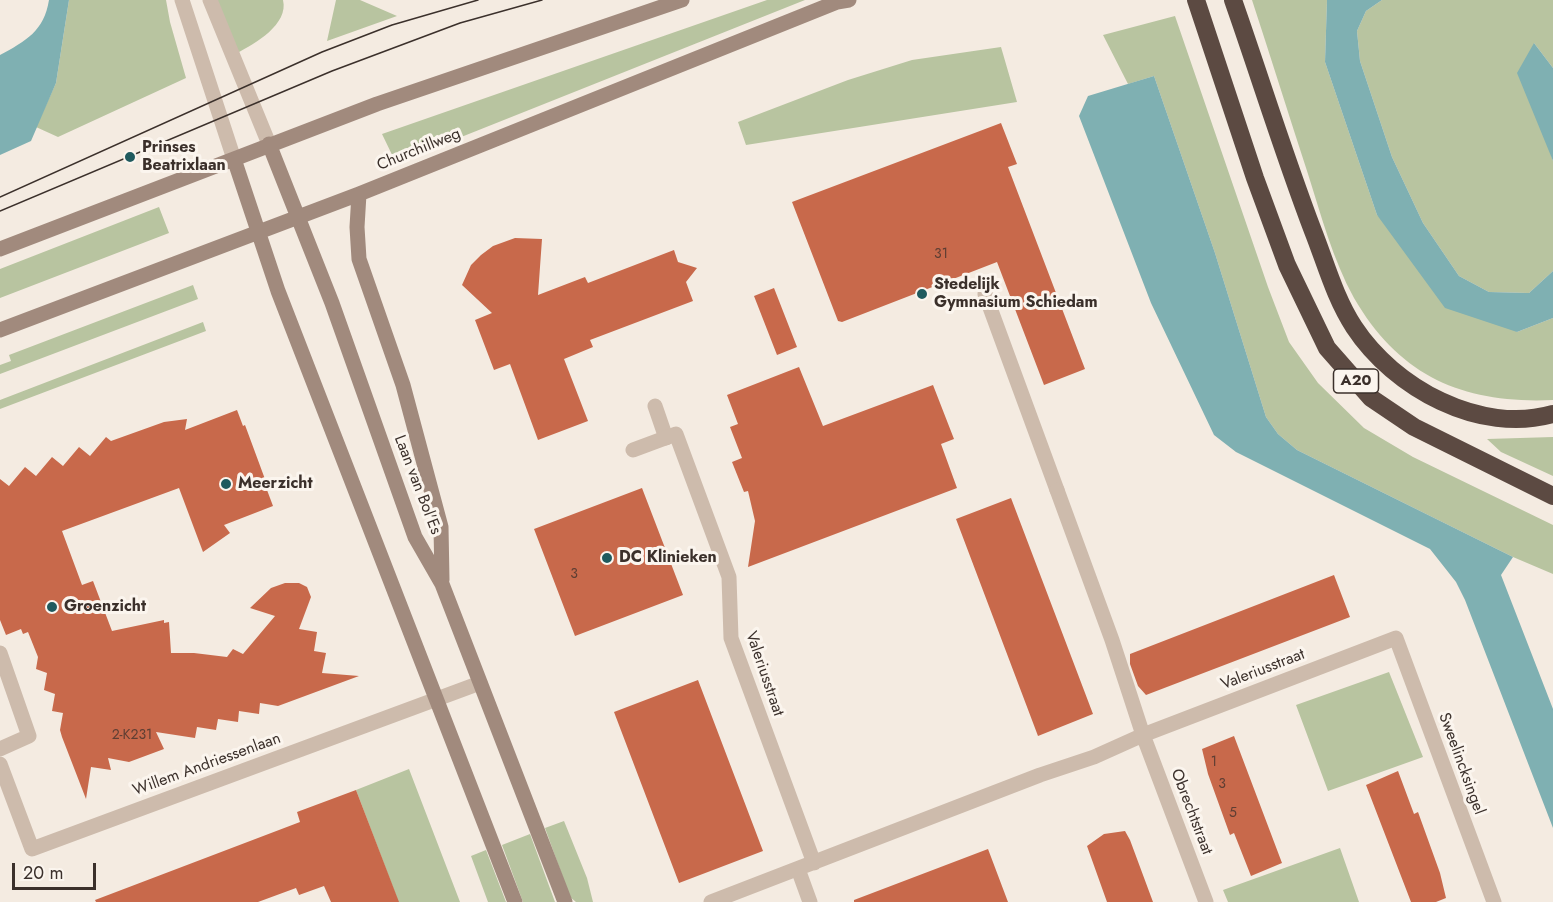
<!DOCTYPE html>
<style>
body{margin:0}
#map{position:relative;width:1553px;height:902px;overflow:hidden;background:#f4ebe1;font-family:Jost,sans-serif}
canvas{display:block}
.scale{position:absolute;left:12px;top:863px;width:84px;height:27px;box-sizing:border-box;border:3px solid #3b302b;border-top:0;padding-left:8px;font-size:18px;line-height:21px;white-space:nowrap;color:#3b302b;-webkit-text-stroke:4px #fbf5ee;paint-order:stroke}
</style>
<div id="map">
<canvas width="1553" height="902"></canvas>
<div class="scale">20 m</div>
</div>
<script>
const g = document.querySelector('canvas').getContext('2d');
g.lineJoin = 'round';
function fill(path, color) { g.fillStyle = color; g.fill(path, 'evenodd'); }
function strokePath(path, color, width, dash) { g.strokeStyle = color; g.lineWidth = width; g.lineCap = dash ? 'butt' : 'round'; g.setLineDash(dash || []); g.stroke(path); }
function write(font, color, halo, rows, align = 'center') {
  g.font = font + ' Jost,sans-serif'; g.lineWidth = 6; g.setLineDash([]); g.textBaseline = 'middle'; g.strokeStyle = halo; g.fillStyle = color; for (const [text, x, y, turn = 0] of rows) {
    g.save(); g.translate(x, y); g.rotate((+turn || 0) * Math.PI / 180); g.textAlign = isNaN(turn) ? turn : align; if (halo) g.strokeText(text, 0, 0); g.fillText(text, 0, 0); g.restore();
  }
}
const green = new Path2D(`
 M 69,0 L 166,0 L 170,22 L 186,78 L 58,137 L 36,127 L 56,83 Z
 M 217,0 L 283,0 C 289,24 255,44 237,53 Z
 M 336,0 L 360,0 L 397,16 L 327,41 Z
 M 767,0 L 805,0 L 396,163 L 382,134 Z
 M 1252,0 L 1327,0 L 1325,62 L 1377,215 L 1517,332 L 1553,318 L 1553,400 C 1464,404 1400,377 1354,298 C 1333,260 1321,215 1308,174 C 1289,116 1271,58 1252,0 Z
 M 1382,0 L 1553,0 L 1553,68 L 1534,43 L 1548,145 L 1553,161 L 1553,271 L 1529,293 L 1489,292 L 1459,276 L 1423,223 L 1392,157 L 1360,61 L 1357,31 L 1366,11 Z
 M 1175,16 L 1268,287 L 1289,342 L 1318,383 L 1364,428 L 1413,457 L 1553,525 L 1553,574 L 1513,557 L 1297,450 L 1278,434 L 1266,417 L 1215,253 L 1154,76 L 1128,84 L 1103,35 Z
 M 1001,47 L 1017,102 L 746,145 L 738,122 L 848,80 L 912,60 Z
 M 159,207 L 169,233 L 0,298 L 0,269 Z
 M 193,285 L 198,299 L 0,374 L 0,365 L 11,361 L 9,355 Z
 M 203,322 L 206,331 L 0,409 L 0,400 Z
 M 1553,437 L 1553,476 L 1501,452 L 1487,439 Z
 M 1389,672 L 1423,757 L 1328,791 L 1296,705 Z
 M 409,769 L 460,902 L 388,902 L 397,898 L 356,790 Z
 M 564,821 L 587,878 L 593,902 L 576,902 L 570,897 L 545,828 Z
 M 530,834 L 555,902 L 523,902 L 502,845 Z
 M 1340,848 L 1359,902 L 1228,902 L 1223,890 Z
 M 486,850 L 506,902 L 488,902 L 471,856 Z`);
const water = new Path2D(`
 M 49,0 L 69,0 L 56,83 L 31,141 L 0,155 L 0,55 C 26,41 44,31 49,0 Z
 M 1327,0 L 1382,0 L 1366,11 L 1357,31 L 1360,61 L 1392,157 L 1423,223 L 1459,276 L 1489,292 L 1529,293 L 1553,271 L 1553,318 L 1517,332 L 1445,308 L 1377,215 L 1325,62 Z
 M 1534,43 L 1553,68 L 1553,161 L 1517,73 Z
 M 1154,76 L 1215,253 L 1266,417 L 1278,434 L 1297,450 L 1513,557 L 1501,575 L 1553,709 L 1553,828 L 1465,600 L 1456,582 L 1430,549 L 1236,452 L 1214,435 L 1151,303 L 1079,116 L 1088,96 Z`);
const building = new Path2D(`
 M 1001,123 L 1017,164 L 1008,167 L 1085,369 L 1044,385 L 997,262 L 842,322 L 838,321 L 792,202 Z
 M 515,238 L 542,239 L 538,295 L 585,277 L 588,283 L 674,250 L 678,262 L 697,268 L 686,282 L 693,301 L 590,340 L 593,347 L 564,359 L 588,421 L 538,440 L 510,364 L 494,370 L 475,320 L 492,313 L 462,285 L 471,265 L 481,255 L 493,246 Z
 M 774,288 L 797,347 L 777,355 L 754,296 Z
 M 799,367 L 823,426 L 933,385 L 954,439 L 941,444 L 957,488 L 748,567 L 755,521 L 748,491 L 744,492 L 732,462 L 742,458 L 730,427 L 738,424 L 727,395 Z
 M 237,410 L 243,426 L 245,425 L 269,490 L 267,490 L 273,506 L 224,525 L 230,533 L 203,552 L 179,488 L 62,531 L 82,585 L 93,581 L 112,631 L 164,620 L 164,623 L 169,622 L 171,653 L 194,653 L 227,657 L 233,649 L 243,654 L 275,616 L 250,608 L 271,588 L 285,583 L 299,583 L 307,587 L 311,597 L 299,629 L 317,632 L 314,651 L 326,653 L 322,673 L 359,676 L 278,706 L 260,703 L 259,714 L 239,711 L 238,722 L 218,719 L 216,730 L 197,727 L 195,738 L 156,732 L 164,749 L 129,762 L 108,758 L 111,770 L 91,767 L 86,799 L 62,737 L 60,730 L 63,713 L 52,711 L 55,694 L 44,690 L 47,673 L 36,669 L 38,657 L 28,632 L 23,634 L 21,629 L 6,635 L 0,620 L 0,479 L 9,486 L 25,467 L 36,476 L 52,457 L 63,466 L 79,447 L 90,456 L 106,437 L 111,441 L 164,422 L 187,419 L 185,430 Z
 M 642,488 L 683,595 L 575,636 L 534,529 Z
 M 1011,498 L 1093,714 L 1038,736 L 956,519 Z
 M 1334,575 L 1350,617 L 1146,695 L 1138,686 L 1130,664 L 1130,654 Z
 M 698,680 L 763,851 L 679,883 L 614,712 Z
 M 1234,736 L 1282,863 L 1251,876 L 1234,833 L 1230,835 L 1208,774 L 1202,749 Z
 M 1398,771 L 1414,814 L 1418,812 L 1440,873 L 1446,898 L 1436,902 L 1411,902 L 1366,785 Z
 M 356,790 L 399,902 L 331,902 L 324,886 L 299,895 L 296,888 L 258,902 L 96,902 L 95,900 L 300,822 L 297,812 Z
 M 1125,831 L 1130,840 L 1153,902 L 1107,902 L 1087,846 L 1104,834 Z
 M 988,849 L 1008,902 L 854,902 L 854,900 Z`);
const lane = new Path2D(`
 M 985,294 L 1057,490
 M 655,406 L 666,438
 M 0,653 L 29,736 L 0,749`);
const street = new Path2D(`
 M 182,0 L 234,159
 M 210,0 L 269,144
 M 633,450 L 676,434 L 729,577 L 731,638 L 814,863
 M 1057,490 L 1112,640 L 1143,735 L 1206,902
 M 0,764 L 32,849 L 480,683
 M 798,869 L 810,902
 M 711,902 L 1040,775 L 1094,757 L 1143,735 L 1396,638 L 1494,902`);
const secondary = new Path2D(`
 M 269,144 L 332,303 L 415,537 L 442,584 L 565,902
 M 234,159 L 278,291 L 515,902
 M 359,194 L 357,227 L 359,259 L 403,385 L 441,527 L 442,580
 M 0,249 L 377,104 L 682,0
 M 0,330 L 359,194 L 837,2 L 849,0`);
const highway = new Path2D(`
 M 1196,0 L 1255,178 L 1287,265 L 1327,348 L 1371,398 L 1414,427 L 1553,496
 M 1233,0 C 1260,77 1284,155 1313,231 C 1326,264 1335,298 1354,327 C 1394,388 1480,435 1553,414`);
const tram = new Path2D(`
 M 0,197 L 322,52 L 392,25 L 478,0
 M 0,211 L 332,71 L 460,23 L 542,0`);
const markers = [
 [130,157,6,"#1f5a5e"],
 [922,294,6,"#1f5a5e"],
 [226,484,6,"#1f5a5e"],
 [607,558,6,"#1f5a5e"],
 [52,607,6,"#1f5a5e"]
];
const numberNames = [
 ["31",941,255],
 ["3",574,575],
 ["2-K231",132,736],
 ["1",1214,763],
 ["3",1222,785],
 ["5",1233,814]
];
const shields = [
 [1356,381,45]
];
const shieldNames = [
 ["A20",1356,381]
];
const poiNames = [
 ["Prinses",142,148],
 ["Beatrixlaan",142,166],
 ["Stedelijk",934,285],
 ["Gymnasium Schiedam",934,303],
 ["Meerzicht",238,484],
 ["DC Klinieken",619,558],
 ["Groenzicht",64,607]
];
const streetNames = [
 ["Churchillweg",419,150,-22],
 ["Laan van Bol'Es",417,485,69],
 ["Valeriusstraat",1263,670,-21],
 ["Valeriusstraat",764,674,71],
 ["Sweelincksingel",1461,764,70],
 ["Willem Andriessenlaan",207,765,-20],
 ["Obrechtstraat",1191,812,69]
];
fill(green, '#b8c4a0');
fill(water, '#7fb0b2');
fill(building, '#c8694b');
strokePath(lane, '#cdbbac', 15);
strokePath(street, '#cdbbac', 15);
strokePath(secondary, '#a18a7d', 15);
strokePath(highway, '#5c4a42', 18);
strokePath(tram, '#3b302b', 1.5);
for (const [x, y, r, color] of markers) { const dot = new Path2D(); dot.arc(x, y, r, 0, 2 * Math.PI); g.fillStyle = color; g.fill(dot); strokePath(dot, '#fbf5ee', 2); }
write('14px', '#5e3e33', null, numberNames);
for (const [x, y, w] of shields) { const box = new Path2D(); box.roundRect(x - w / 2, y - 12, w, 24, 4.5); g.fillStyle = '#fbf5ee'; g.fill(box); strokePath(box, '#3b302b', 1.5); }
write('bold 15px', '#3b302b', null, shieldNames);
write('bold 16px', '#3b302b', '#fbf5ee', poiNames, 'left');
write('16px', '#3b302b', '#fbf5ee', streetNames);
</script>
